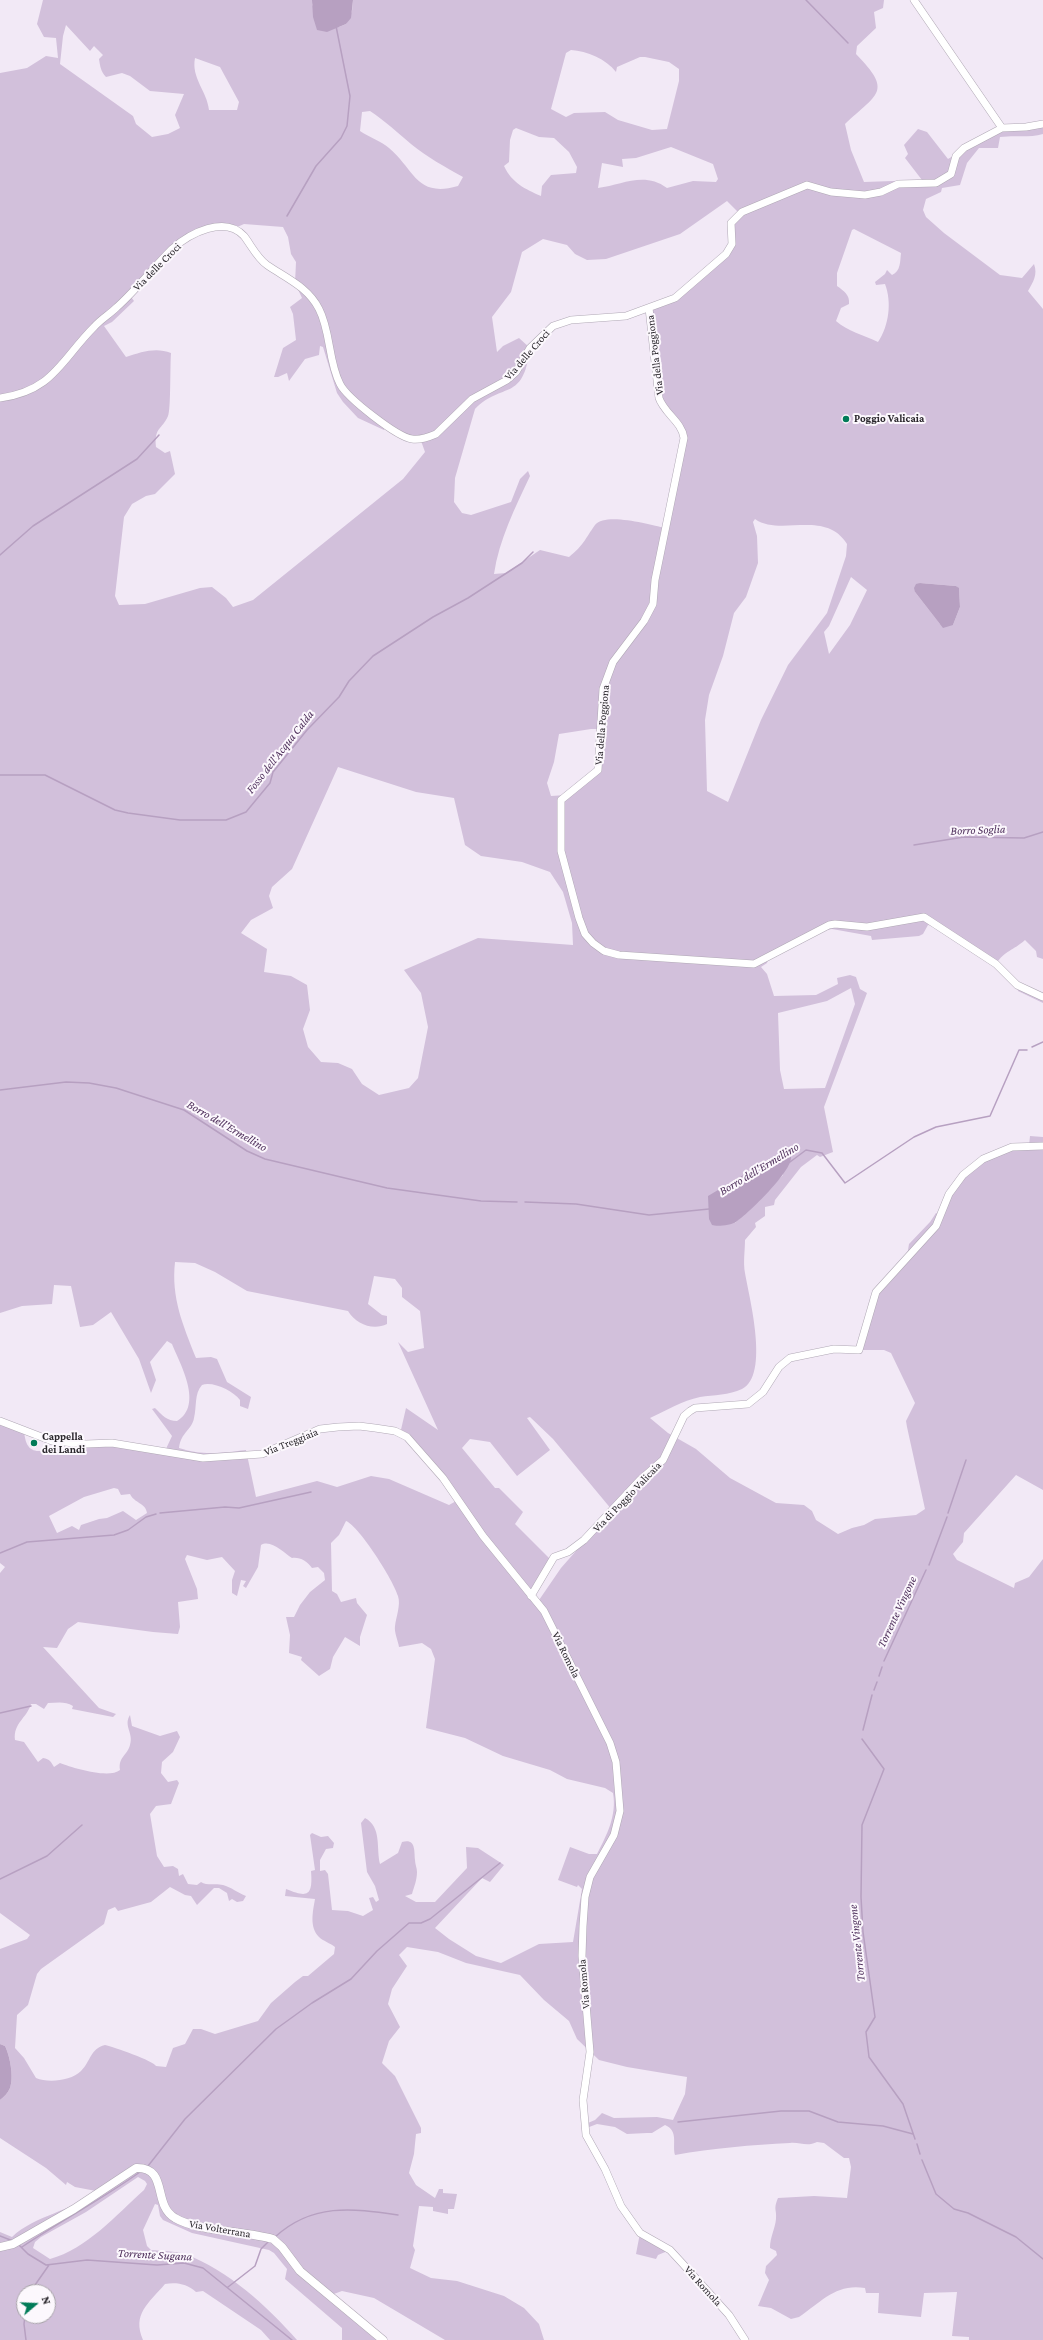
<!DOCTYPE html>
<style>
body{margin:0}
#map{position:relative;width:1043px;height:2340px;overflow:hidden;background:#f2e9f6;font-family:"Crimson Pro",serif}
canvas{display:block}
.north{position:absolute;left:16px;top:2284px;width:40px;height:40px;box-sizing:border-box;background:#fcf8fd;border:1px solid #a8a4a9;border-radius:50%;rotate:71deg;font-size:11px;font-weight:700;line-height:16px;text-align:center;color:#2a272c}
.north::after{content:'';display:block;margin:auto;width:14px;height:18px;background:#017b58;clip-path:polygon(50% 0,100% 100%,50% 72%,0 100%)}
</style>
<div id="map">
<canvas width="1043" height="2340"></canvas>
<div class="north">N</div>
</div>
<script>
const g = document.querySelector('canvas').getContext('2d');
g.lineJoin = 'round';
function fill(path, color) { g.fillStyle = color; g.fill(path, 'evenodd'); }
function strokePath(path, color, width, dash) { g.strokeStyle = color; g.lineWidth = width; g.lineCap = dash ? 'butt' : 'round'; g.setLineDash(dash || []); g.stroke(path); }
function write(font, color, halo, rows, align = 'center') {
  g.font = font + ' "Crimson Pro",serif'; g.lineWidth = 4; g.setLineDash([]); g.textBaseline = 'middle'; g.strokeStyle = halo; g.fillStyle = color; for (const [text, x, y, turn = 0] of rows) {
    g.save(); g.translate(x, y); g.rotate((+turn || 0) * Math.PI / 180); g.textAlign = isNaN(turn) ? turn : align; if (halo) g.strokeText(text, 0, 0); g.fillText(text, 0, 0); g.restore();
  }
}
const green = new Path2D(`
 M 43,0 L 313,0 L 312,5 L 339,27 L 346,24 L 352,11 L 353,0 L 884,0 L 883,8 L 874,12 L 876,28 L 857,46 L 856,54 C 893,92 878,93 845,124 L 851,150 L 864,182 L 922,180 L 905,158 L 908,154 L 904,145 L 918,129 L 927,132 L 948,159 L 994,132 L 1043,124 L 1043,134 C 1029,138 1015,135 1000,137 L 998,148 L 979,148 L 967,163 L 960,185 L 942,188 L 941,192 L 926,199 L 923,210 L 926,217 L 944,233 L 1000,275 L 1022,278 L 1034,264 C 1038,275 1033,282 1028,291 L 1043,309 L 1043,959 L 1037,957 L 1036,951 L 1025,940 C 1013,951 1005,950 996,964 L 943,928 L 928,925 L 923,934 L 919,936 L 872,940 L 871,936 L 832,929 L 813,933 L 768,959 L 767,963 L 761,967 L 767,974 L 774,996 L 816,995 L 838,984 L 837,978 L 850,975 L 856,977 L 860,989 L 867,993 L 824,1107 L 833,1152 L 820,1157 L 817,1155 L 801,1167 L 775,1200 L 774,1205 L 765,1207 L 765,1216 L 755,1223 L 756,1227 L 745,1240 C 745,1251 743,1262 745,1273 C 749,1297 770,1375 742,1389 C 729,1395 714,1395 700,1397 C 682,1401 667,1410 650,1418 L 668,1433 L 696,1449 L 730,1478 L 776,1503 L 804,1505 L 812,1511 L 816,1520 L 838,1534 L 852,1528 L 864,1525 L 875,1519 L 916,1515 L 925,1509 L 907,1427 L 906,1421 L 915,1403 L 891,1353 L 884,1350 L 859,1350 L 876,1292 L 907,1256 L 909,1244 L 930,1222 L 936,1213 L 940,1215 L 949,1194 L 983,1159 L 1029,1146 L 1030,1136 L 1043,1137 L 1043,1490 L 1016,1475 L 964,1533 L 963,1542 L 953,1554 L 957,1560 L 1014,1588 L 1015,1583 L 1029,1577 L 1043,1559 L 1043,2340 L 969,2340 L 969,2337 L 952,2336 L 957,2292 L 924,2293 L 921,2317 L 878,2313 L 879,2293 L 866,2293 L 865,2288 C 837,2283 822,2301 799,2317 L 791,2319 L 771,2308 L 758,2306 L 769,2280 L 765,2273 L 766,2266 L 777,2255 L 776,2251 L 770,2248 C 770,2237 775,2229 776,2219 C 777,2209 773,2210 778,2198 L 814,2196 L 847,2198 L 851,2167 L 849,2158 L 844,2158 L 824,2143 L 817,2142 C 807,2147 800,2142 790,2143 C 752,2145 713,2148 675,2155 C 672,2144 679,2131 665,2125 L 652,2133 L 647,2133 L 627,2134 L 615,2127 L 597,2124 L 584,2129 L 583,2125 L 595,2120 L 602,2113 L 614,2118 L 657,2117 L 673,2120 L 685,2094 L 687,2077 L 627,2067 L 599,2060 L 577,2039 L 569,2021 L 544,2000 L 520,1975 L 466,1963 L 438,1952 L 407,1947 L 399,1955 L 407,1966 L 392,1989 L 388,2004 L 400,2027 L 389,2041 L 382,2063 L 395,2076 L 421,2128 L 421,2133 L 416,2134 L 414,2154 L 409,2173 L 416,2185 L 435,2198 L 439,2189 L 443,2189 L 443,2193 L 457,2194 L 454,2209 L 448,2209 L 448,2214 L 433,2211 L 433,2207 L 419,2206 L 413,2246 L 415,2250 L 410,2268 L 431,2278 L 457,2281 L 504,2296 L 524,2308 L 539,2324 L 544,2340 L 445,2340 L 374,2298 L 342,2291 L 331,2295 L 383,2340 L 342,2340 L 342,2328 L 285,2279 L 287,2269 L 274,2253 L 269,2250 L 192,2233 L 163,2220 L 160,2216 L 158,2205 L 155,2204 L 143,2230 L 147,2246 L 151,2250 C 162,2251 175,2251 185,2254 C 228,2270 267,2306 297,2340 L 270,2340 L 261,2330 L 203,2291 L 196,2292 C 187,2284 177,2282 165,2284 C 148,2304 132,2314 143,2340 L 0,2340 L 0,2232 L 12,2237 C 35,2215 71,2212 96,2191 L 75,2187 L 67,2182 L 66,2185 L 46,2168 L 0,2138 L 0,2100 C 4,2097 8,2093 10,2088 C 14,2077 10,2056 5,2046 L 0,2044 L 0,1949 L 27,1939 L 30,1935 L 0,1913 L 0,1573 L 5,1567 L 0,1563 L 0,1421 L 24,1431 C 26,1451 33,1453 51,1450 L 53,1441 L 165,1451 L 172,1436 L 152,1409 L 155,1408 C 162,1415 167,1421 177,1421 C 204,1405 180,1364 172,1344 L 167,1341 L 150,1362 L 156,1380 L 151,1393 L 139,1359 L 111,1312 L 93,1325 L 80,1327 L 71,1286 L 54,1285 L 52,1304 L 22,1306 L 0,1313 L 0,73 L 27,68 L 46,56 L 58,58 L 56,38 L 44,37 L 37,24 ZM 66,25 L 90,51 L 94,46 L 103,55 L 99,59 C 100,66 101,72 106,77 L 122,73 L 130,76 L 150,91 L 184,94 L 175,115 L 180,128 L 168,134 L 152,137 L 136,124 L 133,116 L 60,64 L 63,36 ZM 571,50 C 587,51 606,59 616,72 L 617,67 L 640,57 L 645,57 L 669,62 L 679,69 L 679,81 L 667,129 L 652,130 L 618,120 L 605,112 L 574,113 L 566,117 L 551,109 L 566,53 ZM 195,58 L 220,67 L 239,102 L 237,110 L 209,110 C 207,91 191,78 195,58 ZM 370,111 C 385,121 397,132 411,144 C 427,157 445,167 463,177 L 458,186 C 416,198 415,170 389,148 C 381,141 369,137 360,131 L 362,112 ZM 516,128 L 539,137 L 554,138 L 569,152 L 577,167 L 576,173 L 551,175 L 542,186 L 541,196 C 525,189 512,183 504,166 L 509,162 L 510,140 L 513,130 ZM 671,147 L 713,164 L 718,179 L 716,182 L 693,181 L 667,188 C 644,171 622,185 598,188 L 602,163 L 623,167 L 622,159 L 636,158 ZM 727,201 L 740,214 L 730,230 L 731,248 L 669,302 L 649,308 L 662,407 L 684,438 L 665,528 C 650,525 606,512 595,525 C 585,539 584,545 569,557 L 540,550 L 506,573 L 494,574 C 499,540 515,508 530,476 L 528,471 L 520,479 L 511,502 L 471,515 L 462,513 L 454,502 L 455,478 L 475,409 C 503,381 523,403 530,348 L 519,338 L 503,346 L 497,352 L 492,317 L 511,292 L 522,252 L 543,239 L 567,245 L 575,254 L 587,260 L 606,259 L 680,234 ZM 244,224 L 283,227 L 288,237 L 291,254 L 296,262 L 295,283 L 302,298 L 290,307 L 293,314 L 296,340 L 283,348 L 274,377 L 278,377 L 287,373 L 289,381 L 305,359 L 319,355 L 320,346 L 323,347 L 337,393 L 343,402 L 358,418 L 384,430 L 386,425 L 412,439 L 420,438 L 425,452 L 403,479 L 253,600 L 233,607 L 226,598 L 212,587 L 200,588 L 145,604 L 119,605 L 115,596 L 124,517 L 132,504 L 146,496 L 155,494 L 175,474 L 170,451 L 165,453 L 156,447 C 154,427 162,430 168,416 C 171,410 170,364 171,353 C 156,347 141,352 126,357 L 104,326 L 112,322 L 134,301 L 129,294 L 180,242 L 223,225 L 235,228 ZM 854,229 L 901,253 C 900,261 901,271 892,275 L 887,270 L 885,274 L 875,282 L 876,285 L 885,284 C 892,302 889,326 878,342 C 864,335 847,331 836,321 L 841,308 L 849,304 C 850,295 844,291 837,286 L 837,273 L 852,230 ZM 755,519 C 780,537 825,509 847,544 L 846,556 L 827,613 L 788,665 L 761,720 L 728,802 L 707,791 L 705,720 L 709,695 L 723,656 L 734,613 L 746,597 L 758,563 L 757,536 L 753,522 ZM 851,577 L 867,590 L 850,625 L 829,654 L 824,632 L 829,626 ZM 920,583 L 956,586 L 959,589 L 960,607 L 953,625 L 940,624 L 915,592 ZM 591,729 L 602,729 L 594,774 L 566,795 L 551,796 L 547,783 L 554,762 L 559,734 ZM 338,767 L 416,792 L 454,798 L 465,845 L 481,856 L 522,862 L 550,872 L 563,892 L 572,923 L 573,945 L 478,938 L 404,970 L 421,993 L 428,1027 L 418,1078 L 409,1088 L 379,1095 L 362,1084 L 352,1069 L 338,1063 L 321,1062 L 308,1047 L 303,1029 L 310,1010 L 307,985 L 291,976 L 264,972 L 267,949 L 241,933 L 251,920 L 273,908 L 269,896 L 272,887 L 292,869 ZM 851,988 L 855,1004 L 825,1088 L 784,1089 L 780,1070 L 778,1013 L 827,1001 ZM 770,1159 L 783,1175 L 735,1223 L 740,1177 ZM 175,1262 L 195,1263 L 215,1272 L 247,1291 L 348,1311 C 356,1324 373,1331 387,1324 L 387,1316 L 382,1315 L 368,1304 L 374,1276 L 395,1279 L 402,1288 L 402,1297 L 420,1311 L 424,1348 L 408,1352 L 398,1342 L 438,1430 L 406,1408 L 400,1434 L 458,1500 L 449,1505 L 389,1479 L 371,1476 L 337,1487 L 317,1481 L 256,1497 L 246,1450 C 220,1453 204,1456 179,1448 C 181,1432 192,1430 194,1418 C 197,1406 194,1394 202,1385 C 213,1381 233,1391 240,1400 L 240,1406 L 248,1409 L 251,1397 L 227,1382 L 217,1359 L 211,1357 L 196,1358 C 183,1325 171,1298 175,1262 ZM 530,1417 L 553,1439 L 612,1510 L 561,1568 L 537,1603 L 533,1590 L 550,1559 L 515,1524 L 523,1512 L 499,1488 L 495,1488 L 462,1448 L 470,1439 L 490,1442 L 517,1476 L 550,1450 L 527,1418 ZM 114,1488 L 118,1489 L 121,1495 L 130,1494 C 134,1503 146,1503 147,1513 L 136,1520 L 123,1511 L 107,1518 L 99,1519 L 81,1525 L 79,1530 L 72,1526 L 57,1533 L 49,1516 L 84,1497 ZM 346,1521 C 359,1526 394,1581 398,1596 C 401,1605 396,1617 395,1626 C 394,1632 398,1641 399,1647 L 422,1643 L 431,1649 L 435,1659 L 426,1728 L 465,1738 L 503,1756 L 550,1770 L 567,1779 L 605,1788 L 613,1793 C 617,1815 607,1835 597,1854 L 589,1854 L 570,1847 L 558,1880 L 577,1887 L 578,1885 L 582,1889 L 573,1942 L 539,1944 L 501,1963 L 476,1956 L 449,1939 L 435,1928 L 482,1878 L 490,1882 L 504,1865 L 478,1848 L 466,1847 L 467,1868 L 435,1902 L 416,1902 L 405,1896 L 412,1894 C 414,1887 417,1880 417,1872 C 417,1868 415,1864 415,1860 C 414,1851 416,1838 402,1842 L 398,1853 L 380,1864 C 376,1848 382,1827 365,1818 L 361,1823 L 367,1872 L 375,1886 L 379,1900 L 376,1902 L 373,1897 L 369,1898 L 373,1910 L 363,1916 L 348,1911 L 332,1910 L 328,1874 L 325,1870 L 320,1871 L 320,1860 L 326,1849 L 333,1848 L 334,1843 L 328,1836 L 321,1837 L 312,1833 L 310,1835 L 315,1870 L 311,1871 C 313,1896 308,1898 286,1889 L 285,1896 L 315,1899 C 313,1911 309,1927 319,1937 C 323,1941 330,1943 335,1947 L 334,1954 L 308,1976 L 303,1976 L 295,1982 L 271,2003 L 258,2021 L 215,2034 L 201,2029 L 193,2029 L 185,2044 L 173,2048 L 166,2067 L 156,2066 C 154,2061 114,2047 105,2045 C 90,2049 91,2061 81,2071 C 71,2081 48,2083 36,2078 L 24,2058 L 15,2048 L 17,2015 L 28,2005 L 37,1974 L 41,1969 L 104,1924 L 108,1910 L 115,1907 L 118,1911 L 151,1902 L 170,1887 L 185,1895 L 191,1896 L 197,1905 L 214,1888 L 219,1888 L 227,1893 L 229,1901 L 232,1899 L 237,1902 L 243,1901 L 246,1896 C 238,1893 231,1887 223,1885 C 216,1883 207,1886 201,1882 L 197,1885 L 188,1884 L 183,1874 L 179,1876 L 178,1869 L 173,1866 L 164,1867 L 157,1856 L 150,1814 L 156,1806 L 171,1804 L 179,1783 L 177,1780 L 168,1782 L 161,1773 L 162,1762 L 173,1752 L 180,1737 L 177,1731 L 160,1736 L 132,1726 L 130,1715 C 123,1726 134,1733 130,1745 C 127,1756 118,1757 120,1770 C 109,1779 73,1768 60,1763 L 54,1767 C 51,1762 50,1759 43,1758 L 38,1762 L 24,1742 L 15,1740 C 13,1723 27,1718 31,1704 L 36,1704 L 44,1709 L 48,1703 C 57,1703 65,1701 73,1706 L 72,1709 L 113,1717 L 116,1714 L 99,1708 L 43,1647 L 57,1648 L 68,1629 L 78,1622 L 153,1632 L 178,1634 L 180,1627 L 178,1602 L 198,1599 L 197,1589 L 185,1559 L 187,1555 L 207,1560 L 222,1557 L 235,1571 L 232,1580 L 232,1593 L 237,1596 L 241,1580 L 246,1581 L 243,1586 L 246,1588 L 258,1567 L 261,1545 C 271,1539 284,1553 292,1558 C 300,1557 307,1561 312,1568 L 318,1567 L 324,1573 L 325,1580 L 310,1592 L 300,1605 L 294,1617 L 286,1617 L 290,1635 L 289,1653 L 302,1657 L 301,1660 L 319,1676 L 330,1669 L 333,1657 L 345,1637 L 360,1646 L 360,1637 L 367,1615 L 357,1603 L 356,1598 L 341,1602 L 337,1594 L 332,1591 L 331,1543 L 339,1535 ZM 138,2177 L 145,2181 L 147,2184 L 144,2190 C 116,2215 87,2249 50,2259 L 33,2248 L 35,2242 L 41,2237 L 86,2212 ZM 24,2292 L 48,2292 L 48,2316 L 24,2316 Z
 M 1017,985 L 1043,997 L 1043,1003 L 1018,991 Z
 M 640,2233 L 670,2250 L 658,2255 L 656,2259 L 636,2254 Z`);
const water = new Path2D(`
 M 312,0 L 353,0 L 351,18 L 346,24 L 327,32 L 317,30 L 313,17 Z
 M 920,583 L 956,586 L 959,588 L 960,607 L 953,625 L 943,628 L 915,592 L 914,588 L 916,584 Z
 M 787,1153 L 791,1157 C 793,1170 748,1214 736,1222 C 731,1225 717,1227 712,1225 L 709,1219 L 708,1196 L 770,1159 Z
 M 0,2044 L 5,2046 C 10,2056 14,2077 10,2088 C 8,2093 4,2097 0,2100 Z`);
const stream = new Path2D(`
 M 806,0 L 848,43
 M 287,216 L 316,166 L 341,138 L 347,126 L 350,96 L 336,26
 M 0,555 L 33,526 L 137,459 L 159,435
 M 0,775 L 45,775 L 115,810 L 128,813 L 180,820 L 226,820 L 246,812 L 270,783 L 273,772 L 307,730 L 339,697 L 349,681 L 373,656 L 433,617 L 468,598 L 522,563 L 533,552
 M 914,845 L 964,837 L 1024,838 L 1043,832
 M 1032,1047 L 1043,1042
 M 0,1090 L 66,1082 L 89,1083 L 116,1088 L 184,1110 L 247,1151 L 265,1159 L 387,1188 L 481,1201 L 517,1202
 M 790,1162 L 806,1150 L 822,1153 L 845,1183 L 914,1137 L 936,1127 L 990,1116 L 1019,1050 L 1027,1050
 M 525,1202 L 576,1204 L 649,1215 L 709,1209
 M 160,1513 L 225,1507 L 239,1508 L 311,1492
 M 948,1513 L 966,1460
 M 0,1553 L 27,1542 L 114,1535 L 128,1530 L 146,1517 L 156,1514
 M 929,1565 L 947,1517
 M 884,1661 L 926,1570
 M 879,1676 L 882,1667
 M 874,1690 L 877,1682
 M 0,1713 L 31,1706
 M 863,1730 L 872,1695
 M 862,1739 L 884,1769 L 862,1825 L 861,1897 L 863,1932 L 875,2017 L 866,2032 L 869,2057 L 903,2104 L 915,2139
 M 0,1879 L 47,1856 L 82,1825
 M 678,2122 L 781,2111 L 809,2111 L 838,2122 L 883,2126 L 913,2134
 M 917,2144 L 920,2154
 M 922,2160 L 936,2194 L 954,2209 L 968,2213 L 1016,2237 L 1043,2259
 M 148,2166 L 185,2119 L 276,2029 L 312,2003 L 351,1979 L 377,1951 L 409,1923 L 421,1923 L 430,1919 L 500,1863
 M 0,2236 L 13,2241
 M 275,2237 C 312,2203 352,2208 398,2215
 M 18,2244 L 28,2254 L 46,2265 L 87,2260 L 157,2265 L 184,2263 L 203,2268 L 292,2340
 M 22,2247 C 61,2221 102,2199 140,2172
 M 228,2287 L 255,2266 L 261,2249 L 268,2242
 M 32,2292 L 35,2285 L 49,2265
 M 25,2316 L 24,2324 L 26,2340`);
const minor = new Path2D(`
 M 914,0 L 1002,128
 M 649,308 L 659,398 C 664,413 682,422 684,438 L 655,580 L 653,604 L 644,621 L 613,662 L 603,689 L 598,770 L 561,800 L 561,851 L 579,918 L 585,934 L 593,943 L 604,951 L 619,955 L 754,964 L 829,925 L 835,924 L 867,927 L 924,917 L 996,964 L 1017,985 L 1043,997
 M 0,398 C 53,391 61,360 94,327 C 101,319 110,314 117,307 C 137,289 153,268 172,249 C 190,233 225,215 244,236 C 251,245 257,258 267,265 C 286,278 308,287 319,309 C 331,332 328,361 340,384 C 347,398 397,437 412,439 C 419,440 429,437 436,434 L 472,399 L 507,380 L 516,372 L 530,348 L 553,326 L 571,320 L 626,316 L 675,298 L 726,254 L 732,244 L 731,223 L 742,212 L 807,185 L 831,192 L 865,195 L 881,192 L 898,184 L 936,183 L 951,174 L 956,156 L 964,148 L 1002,128 L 1026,127 L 1043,124
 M 0,1421 L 52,1441 L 86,1444 L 112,1443 L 203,1458 L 262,1454 L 320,1429 L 338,1427 L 359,1426 L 375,1428 L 395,1431 L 407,1437 L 443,1478 L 483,1536 L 544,1611 L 610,1743 L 616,1762 L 620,1811 L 614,1835 L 590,1877 L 585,1897 L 583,1926 L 582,1956 L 590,2052 L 583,2100 L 586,2135 L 605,2169 L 621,2206 L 640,2233 L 670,2250 L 682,2263 L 729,2315 L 745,2340
 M 531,1596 L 554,1557 L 568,1552 L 584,1540 L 640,1480 L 663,1460 L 684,1416 L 690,1411 L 695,1408 L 748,1404 L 763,1392 L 779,1367 L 790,1358 L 834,1349 L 859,1350 L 876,1292 L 936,1226 L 949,1194 L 963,1175 L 983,1159 L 1012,1147 L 1043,1146`);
const major = new Path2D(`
 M 0,2247 L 13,2244 L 74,2209 L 136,2168 C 169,2167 152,2205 175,2218 C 196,2231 246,2231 273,2239 L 282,2247 L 300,2271 L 383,2340`);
const markers = [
 [846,419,4,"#017b58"],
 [34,1443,4,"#017b58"]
];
const streetNames = [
 ["Via delle Croci",157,267,-45],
 ["Via delle Croci",527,355,-49],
 ["Via della Poggiona",655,355,-97],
 ["Via della Poggiona",602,725,-85],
 ["Via Treggiaia",291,1442,-22],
 ["Via di Poggio Valicaia",627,1497,-46],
 ["Via Romola",566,1655,64],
 ["Via Romola",584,1984,-95],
 ["Via Volterrana",220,2229,10],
 ["Via Romola",703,2286,48]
];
const poiNames = [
 ["Poggio Valicaia",854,419],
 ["Cappella",42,1437],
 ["dei Landi",42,1450]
];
const waterNames = [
 ["Fosso dell'Acqua Calda",280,752,-52],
 ["Borro Soglia",978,830,-2],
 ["Borro dell'Ermellino",227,1126,30],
 ["Borro dell'Ermellino",759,1169,-31],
 ["Torrente Vingone",897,1612,-65],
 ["Torrente Vingone",857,1943,-96],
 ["Torrente Sugana",155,2255,3]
];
fill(green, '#d2c0db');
fill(water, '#b7a0c1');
strokePath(stream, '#b7a0c1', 1.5);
strokePath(minor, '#b0a8b5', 8);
strokePath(major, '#b0a8b5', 9);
strokePath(minor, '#fff', 7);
strokePath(major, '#fff', 8);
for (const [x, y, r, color] of markers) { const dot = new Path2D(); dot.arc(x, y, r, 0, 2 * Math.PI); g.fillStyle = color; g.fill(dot); strokePath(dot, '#fcf8fd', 1.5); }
write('11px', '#2a272c', '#fcf8fd', streetNames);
write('bold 11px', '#2a272c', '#fcf8fd', poiNames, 'left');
write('italic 12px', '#4e2f5b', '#fcf8fd', waterNames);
</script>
